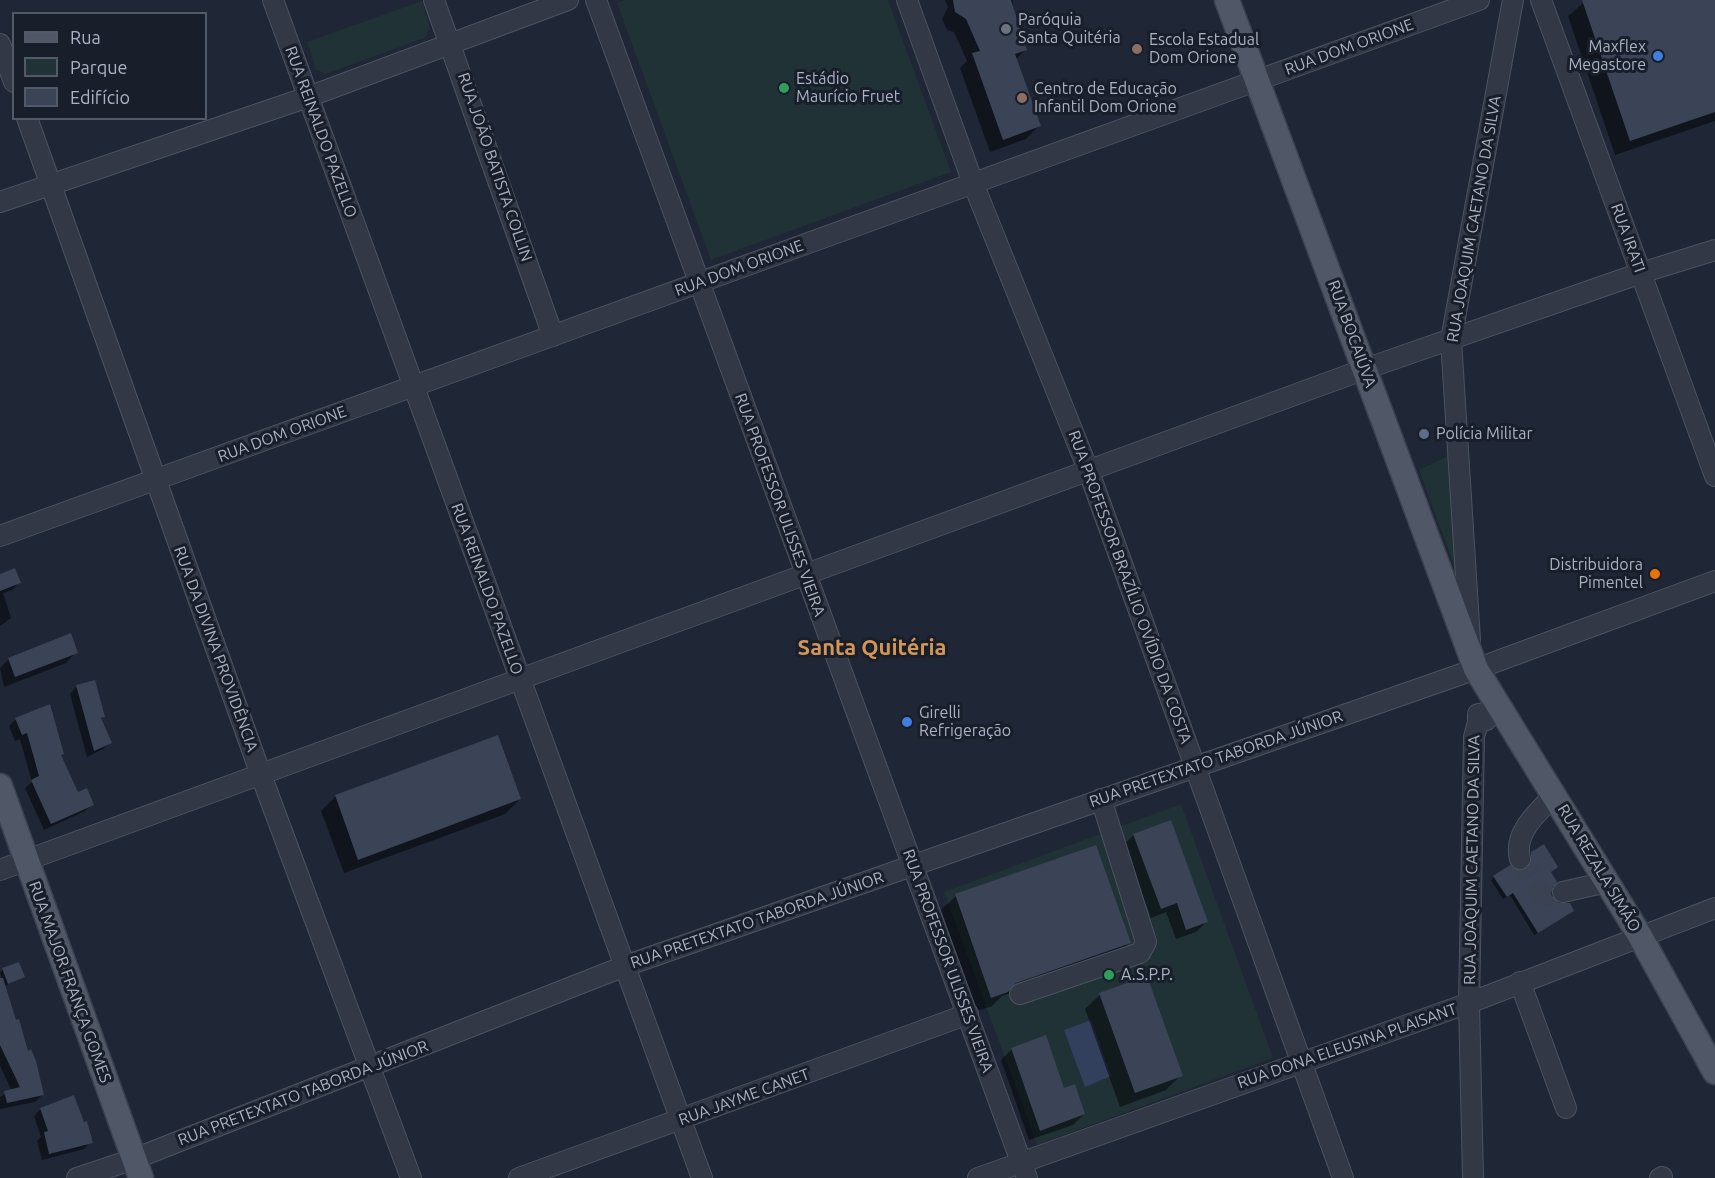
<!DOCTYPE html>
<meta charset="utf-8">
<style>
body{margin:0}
#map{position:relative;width:1715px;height:1178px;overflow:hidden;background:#1f2635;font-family:Ubuntu,sans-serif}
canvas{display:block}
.legend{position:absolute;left:12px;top:12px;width:195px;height:108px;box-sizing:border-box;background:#181e2a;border:2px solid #535a67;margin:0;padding:8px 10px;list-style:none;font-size:18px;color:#abb3c3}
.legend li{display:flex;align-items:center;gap:12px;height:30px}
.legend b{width:30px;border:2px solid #535a67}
</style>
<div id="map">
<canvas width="1715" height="1178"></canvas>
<ul class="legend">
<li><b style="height:8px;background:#505766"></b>Rua</li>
<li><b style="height:16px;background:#203236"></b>Parque</li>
<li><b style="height:16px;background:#3a4456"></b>Edifício</li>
</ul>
</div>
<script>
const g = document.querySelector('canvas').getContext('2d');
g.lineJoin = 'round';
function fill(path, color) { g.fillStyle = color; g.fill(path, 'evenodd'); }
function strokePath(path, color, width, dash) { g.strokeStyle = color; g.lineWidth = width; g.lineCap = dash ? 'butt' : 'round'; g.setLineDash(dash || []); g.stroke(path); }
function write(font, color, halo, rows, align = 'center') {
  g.font = font + ' Ubuntu,sans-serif'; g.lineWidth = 6; g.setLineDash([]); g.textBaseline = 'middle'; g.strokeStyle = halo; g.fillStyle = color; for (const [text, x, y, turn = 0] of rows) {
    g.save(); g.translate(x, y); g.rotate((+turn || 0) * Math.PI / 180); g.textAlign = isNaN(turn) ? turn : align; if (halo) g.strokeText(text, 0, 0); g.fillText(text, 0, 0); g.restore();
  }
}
const green = new Path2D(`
 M 625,0 L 888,0 L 951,172 L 711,260 L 617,3 Z
 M 422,1 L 430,28 L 425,38 L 325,74 L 316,69 L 307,42 Z
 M 1454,453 L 1458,576 L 1419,470 Z
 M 1181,804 L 1273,1058 L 1037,1145 L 944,892 Z`);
const water = new Path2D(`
 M 1091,1020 L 1111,1076 L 1085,1087 L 1064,1030 Z`);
const shadow = new Path2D(`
 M 945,0 L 1013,0 L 1013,14 L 1026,49 L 1015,60 L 1039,126 L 1026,139 L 990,152 L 960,68 L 967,61 L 954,32 L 947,30 L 942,19 L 948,7 Z
 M 1587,0 L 1715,0 L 1715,121 L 1615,155 L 1568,16 Z
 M 0,575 L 19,583 L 12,590 L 3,593 L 11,618 L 0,626 Z
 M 76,652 L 66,663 L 4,687 L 0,668 L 9,659 Z
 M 76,687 L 104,717 L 100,720 L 110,742 L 103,749 L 87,757 L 70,694 Z
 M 16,719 L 62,754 L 60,756 L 77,794 L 92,804 L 85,811 L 44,830 L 25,788 L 32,782 L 20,739 L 15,741 L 9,726 Z
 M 497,737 L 520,799 L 505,814 L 344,873 L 321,811 L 335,797 Z
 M 1134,835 L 1206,922 L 1196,932 L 1176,939 L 1166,912 L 1151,918 L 1123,845 Z
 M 1532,854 L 1549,872 L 1550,896 L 1569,914 L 1534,935 L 1510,895 L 1503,899 L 1491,880 L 1494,877 L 1527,870 L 1529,857 Z
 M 956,896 L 1129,943 L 1114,958 L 1002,996 L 992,1006 L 977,1011 L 941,910 Z
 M 3,969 L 23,977 L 5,986 L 0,973 Z
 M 0,995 L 42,1095 L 35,1102 L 0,1109 L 0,1097 L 12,1091 L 0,1066 Z
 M 1100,995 L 1181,1075 L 1166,1090 L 1120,1107 L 1085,1009 Z
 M 1012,1049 L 1063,1090 L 1084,1114 L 1073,1125 L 1029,1140 L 1001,1060 Z
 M 41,1109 L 91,1142 L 84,1149 L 42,1160 L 37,1141 L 41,1137 L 34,1116 Z`);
const building = new Path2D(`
 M 953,0 L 1011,0 L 1027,50 L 1015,54 L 1041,126 L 1003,140 L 972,53 L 980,51 L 966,19 L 955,12 Z
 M 1582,0 L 1715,0 L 1715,112 L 1630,141 Z
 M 15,568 L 21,583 L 0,591 L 0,574 Z
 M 71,633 L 78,653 L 15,677 L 8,658 Z
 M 95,680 L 105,717 L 101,718 L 112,743 L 94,751 L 76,685 Z
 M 50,704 L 64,754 L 61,755 L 78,792 L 87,788 L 94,805 L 51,824 L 31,780 L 39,776 L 27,733 L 22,735 L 15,718 Z
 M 498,735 L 521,799 L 358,860 L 335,795 Z
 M 1171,820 L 1208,922 L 1186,930 L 1177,903 L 1161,909 L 1133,834 Z
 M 1544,844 L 1558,867 L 1551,872 L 1557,882 L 1552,888 L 1551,895 L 1559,903 L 1570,903 L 1574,911 L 1538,933 L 1513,893 L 1507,897 L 1493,876 L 1510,865 L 1516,870 L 1527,869 L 1531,863 L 1531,852 Z
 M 1096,845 L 1131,943 L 1016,983 L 1008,992 L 991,998 L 955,894 Z
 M 19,962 L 25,977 L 8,984 L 2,968 Z
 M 1147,976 L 1183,1076 L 1135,1093 L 1099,993 Z
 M 0,978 L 3,978 L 16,1020 L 19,1019 L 28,1051 L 31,1049 L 36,1061 L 44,1095 L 7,1103 L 4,1091 L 20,1087 L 0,1045 Z
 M 1046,1035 L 1064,1088 L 1075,1084 L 1085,1114 L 1040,1131 L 1011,1048 Z
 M 74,1095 L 84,1122 L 87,1121 L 93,1143 L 49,1154 L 44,1132 L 48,1131 L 40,1108 Z`);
const minorTunnel = new Path2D(`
 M 1520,859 L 1538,888 L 1547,896 L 1563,892`);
const minor = new Path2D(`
 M 273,0 L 702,1178
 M 434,0 L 553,336
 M 596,0 L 1027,1178
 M 907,0 L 973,183 L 1089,472 L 1343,1178
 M 1541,0 L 1715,476
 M 0,44 L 14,82
 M 27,118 L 261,775 L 411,1178
 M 0,202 L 308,97 L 568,0
 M 0,536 L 1479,0
 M 1470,640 L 1451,340 L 1513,0
 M 1520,859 C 1513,832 1538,813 1554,795
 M 0,870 L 1365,369 L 1641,273 L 1715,250
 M 1563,892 L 1607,882
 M 1520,982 L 1566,1108
 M 1020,994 L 1140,953 L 1146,942 L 1101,799
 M 77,1178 L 134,1159 L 625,966 L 1476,669 L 1715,581
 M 519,1178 L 968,1014
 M 978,1178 L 1469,1003 L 1715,908
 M 1473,1178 L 1469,1003 L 1474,737 L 1478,722 L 1486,720 L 1484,713 L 1478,714 L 1478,722
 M 1660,1178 L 1662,1177`);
const major = new Path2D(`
 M 1227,0 L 1476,669 L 1640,936 L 1715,1072
 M 0,786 L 141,1178`);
const markers = [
 [1006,29,6,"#6b7280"],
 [1137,49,6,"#8d6e63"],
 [1658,56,6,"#3f7fe0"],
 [784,88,6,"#2e9e5b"],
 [1022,98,6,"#8d6e63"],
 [1424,434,6,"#5c6f8a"],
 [1655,574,6,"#e8710a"],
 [907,722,6,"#3f7fe0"],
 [1109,975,6,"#2e9e5b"]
];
const poiNames = [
 ["Paróquia",1018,20],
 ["Santa Quitéria",1018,38],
 ["Escola Estadual",1149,40],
 ["Dom Orione",1149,58],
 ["Maxflex",1646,47,"right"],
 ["Megastore",1646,65,"right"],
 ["Estádio",796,79],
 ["Maurício Fruet",796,97],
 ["Centro de Educação",1034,89],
 ["Infantil Dom Orione",1034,107],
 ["Polícia Militar",1436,434],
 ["Distribuidora",1643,565,"right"],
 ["Pimentel",1643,583,"right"],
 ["Girelli",919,713],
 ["Refrigeração",919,731],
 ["A.S.P.P.",1121,975]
];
const streetNames = [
 ["RUA DOM ORIONE",1349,47,-20],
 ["RUA REINALDO PAZELLO",321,132,70],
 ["RUA JOÃO BATISTA COLLIN",495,167,71],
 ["RUA JOAQUIM CAETANO DA SILVA",1474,219,-80],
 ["RUA IRATI",1628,238,70],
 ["RUA DOM ORIONE",739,268,-20],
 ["RUA BOCAIÚVA",1352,334,70],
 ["RUA DOM ORIONE",282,434,-20],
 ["RUA PROFESSOR ULISSES VIEIRA",780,505,70],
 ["RUA PROFESSOR BRAZÍLIO OVÍDIO DA COSTA",1130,587,70],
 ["RUA REINALDO PAZELLO",487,589,70],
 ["RUA DA DIVINA PROVIDÊNCIA",216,649,70],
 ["RUA PRETEXTATO TABORDA JÚNIOR",1216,759,-19],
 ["RUA JOAQUIM CAETANO DA SILVA",1472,860,-89],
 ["RUA REZALA SIMÃO",1599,868,59],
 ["RUA PRETEXTATO TABORDA JÚNIOR",757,920,-19],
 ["RUA PROFESSOR ULISSES VIEIRA",948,961,70],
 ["RUA MAJOR FRANÇA GOMES",70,982,70],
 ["RUA DONA ELEUSINA PLAISANT",1347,1046,-19],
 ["RUA PRETEXTATO TABORDA JÚNIOR",303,1093,-21],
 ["RUA JAYME CANET",744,1097,-20]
];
const districtNames = [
 ["Santa Quitéria",872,648]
];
fill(green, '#203236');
fill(water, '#32405d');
fill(shadow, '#0007');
fill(building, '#3a4456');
strokePath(minorTunnel, '#3b4251', 20, [20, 10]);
strokePath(minor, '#4c5361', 22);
strokePath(major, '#3b424f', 27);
strokePath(minor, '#323846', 20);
strokePath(major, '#505766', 24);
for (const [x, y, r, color] of markers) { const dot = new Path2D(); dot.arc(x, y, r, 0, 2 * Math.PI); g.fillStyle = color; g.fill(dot); strokePath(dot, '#181e2a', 2); }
write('16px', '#abb3c3', '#181e2a', poiNames, 'left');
write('16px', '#abb3c3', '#181e2a', streetNames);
write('bold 22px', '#d39657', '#181e2a', districtNames);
</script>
